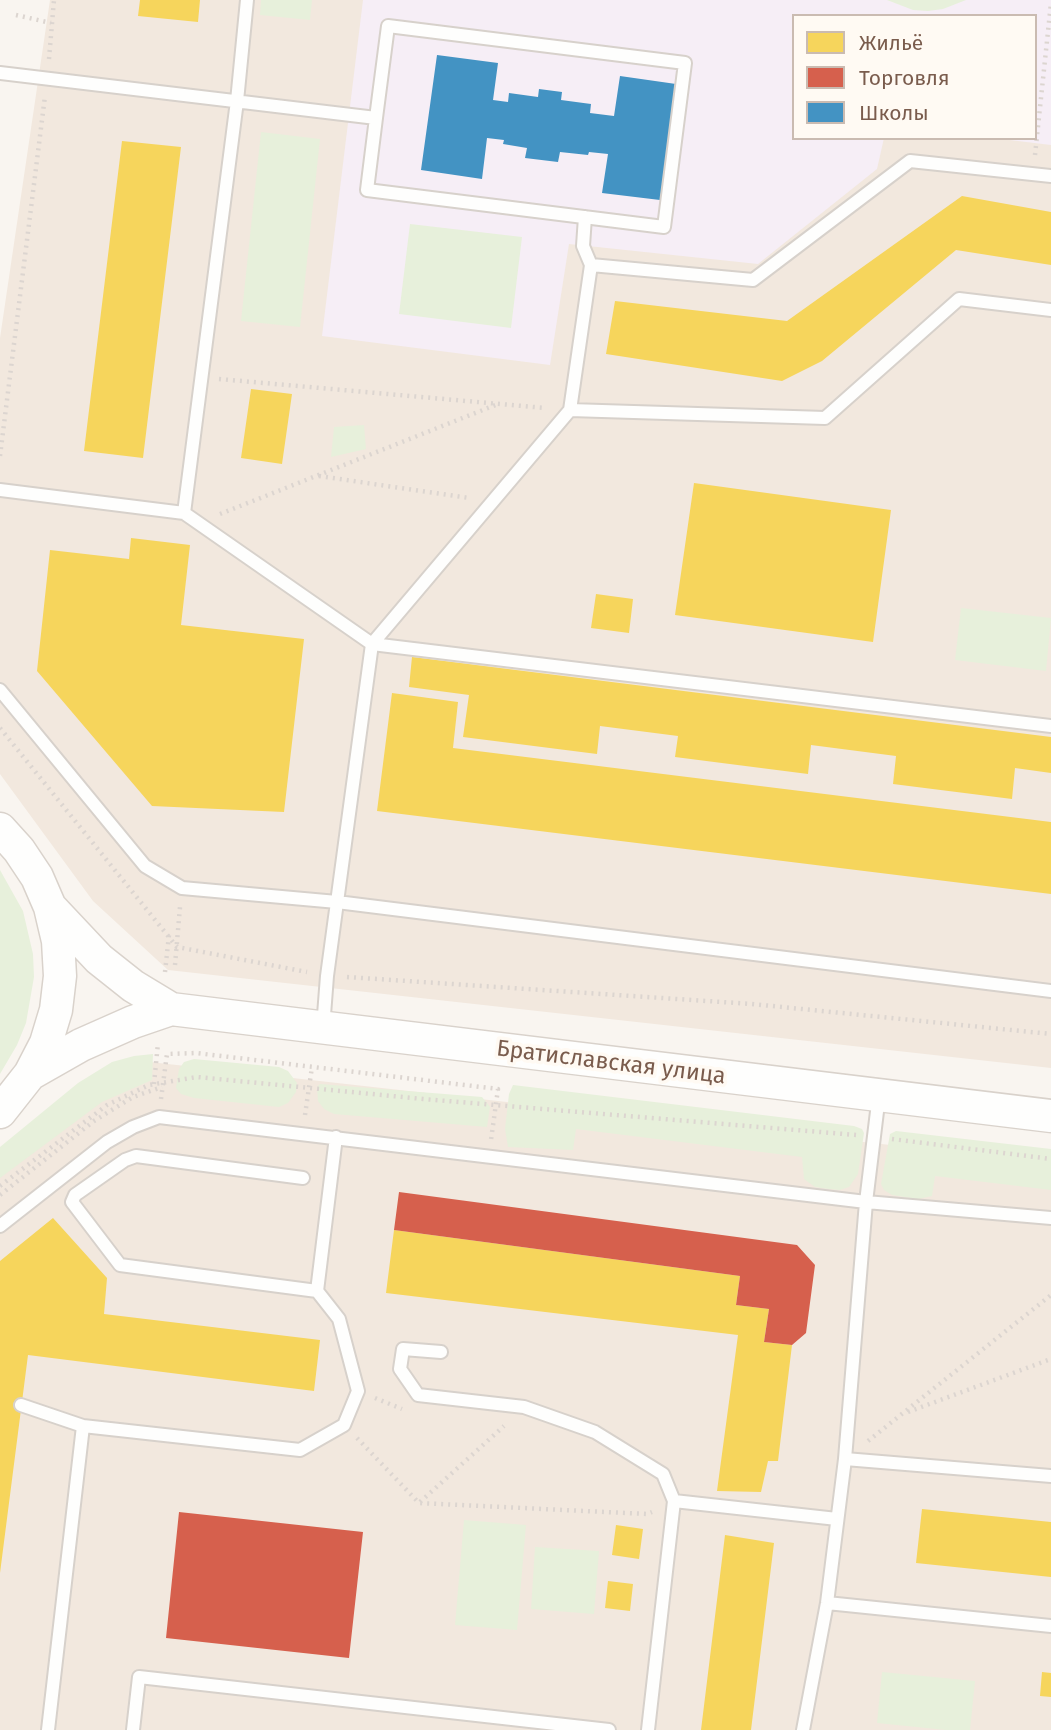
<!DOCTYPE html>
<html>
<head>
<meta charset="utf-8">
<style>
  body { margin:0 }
  #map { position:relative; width:1051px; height:1730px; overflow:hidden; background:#f9f5f0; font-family:"Fira Sans",sans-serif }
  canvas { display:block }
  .legend { position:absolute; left:792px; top:14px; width:245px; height:126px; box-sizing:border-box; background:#fffaf3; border:2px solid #cabbb1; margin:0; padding:9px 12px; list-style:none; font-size:21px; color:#7a5c4d }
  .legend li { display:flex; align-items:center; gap:14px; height:35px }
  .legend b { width:35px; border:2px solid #cabbb1 }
</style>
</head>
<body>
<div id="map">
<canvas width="1051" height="1730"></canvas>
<ul class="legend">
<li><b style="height:19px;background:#f6d55c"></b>Жильё</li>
<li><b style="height:19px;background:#d6604d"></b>Торговля</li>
<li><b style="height:19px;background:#4393c3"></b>Школы</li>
</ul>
</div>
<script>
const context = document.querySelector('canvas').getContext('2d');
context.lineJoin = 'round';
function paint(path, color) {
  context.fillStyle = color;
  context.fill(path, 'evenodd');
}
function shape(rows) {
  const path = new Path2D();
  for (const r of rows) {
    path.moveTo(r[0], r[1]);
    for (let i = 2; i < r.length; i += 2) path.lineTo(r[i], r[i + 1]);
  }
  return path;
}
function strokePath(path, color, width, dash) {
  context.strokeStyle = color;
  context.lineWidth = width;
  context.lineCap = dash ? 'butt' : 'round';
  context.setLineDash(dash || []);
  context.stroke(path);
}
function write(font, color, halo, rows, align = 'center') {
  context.font = font + ' "Fira Sans",sans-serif';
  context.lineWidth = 7;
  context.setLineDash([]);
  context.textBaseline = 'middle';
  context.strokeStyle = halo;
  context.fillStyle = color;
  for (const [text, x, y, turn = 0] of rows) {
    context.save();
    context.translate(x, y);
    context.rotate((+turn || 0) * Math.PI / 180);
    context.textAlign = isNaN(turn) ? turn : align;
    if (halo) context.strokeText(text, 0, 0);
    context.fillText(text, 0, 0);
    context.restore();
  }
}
paint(shape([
  [50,0,1051,0,1051,1068,168,970,93,901,0,774,0,338],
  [794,16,1035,16,1035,138,794,138],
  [141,1061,1051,1163,1051,1730,0,1730,0,1155]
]), '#f2e8de');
paint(shape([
  [363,0,1051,0,1051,145,993,138,1035,138,1035,16,794,16,794,138,884,138,877,169,758,264,569,244,550,365,322,336]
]), '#f6eef6');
paint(shape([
  [261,0,312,0,310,20,260,15],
  [887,0,966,0,943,9,928,11,913,10],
  [261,132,320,139,300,327,241,321],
  [410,224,522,237,511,328,399,314],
  [364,425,366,449,331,457,334,427],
  [961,608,1051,618,1046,671,955,660],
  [0,870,23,911,33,954,34,977,26,1023,17,1045,0,1074],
  [153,1054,152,1080,102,1102,0,1178,0,1147,78,1083,112,1062,134,1056],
  [194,1059,279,1067,288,1071,297,1083,296,1092,288,1103,279,1107,194,1098,181,1094,176,1088,179,1069,184,1062],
  [320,1084,482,1097,490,1107,487,1127,334,1114,324,1109,318,1101,317,1087],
  [513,1085,854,1126,862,1129,864,1133,858,1174,849,1187,840,1190,829,1189,815,1187,804,1179,802,1157,576,1129,573,1150,508,1147,505,1129,509,1094],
  [896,1131,1051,1149,1051,1190,935,1176,932,1196,918,1199,892,1195,884,1190,881,1184,890,1134],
  [464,1520,526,1525,517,1630,455,1625],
  [535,1547,599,1551,594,1614,531,1609],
  [882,1672,975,1681,970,1730,946,1730,877,1723]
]), '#e7f0db');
paint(shape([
  [140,0,200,0,198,22,138,16],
  [122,141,181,147,143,458,84,451],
  [962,196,1051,212,1051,265,956,250,822,361,782,381,606,354,615,301,787,321],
  [251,389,292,394,282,464,241,458],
  [694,483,891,510,873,642,675,615],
  [131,538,190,545,181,625,304,639,284,812,152,806,37,671,50,550,129,559],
  [596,594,633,599,629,633,591,628],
  [412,657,1051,737,1051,773,1015,768,1012,799,893,784,896,756,811,745,808,774,675,757,678,736,600,726,597,754,463,737,469,695,409,687],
  [392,693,458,702,453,748,1051,822,1051,894,377,811],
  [53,1218,107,1278,104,1314,320,1340,314,1391,28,1355,0,1573,0,1261],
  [394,1230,740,1276,736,1305,769,1309,764,1342,792,1345,778,1461,768,1461,761,1492,717,1491,738,1335,386,1293],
  [922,1509,1051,1522,1051,1577,916,1563],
  [616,1525,643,1529,639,1559,612,1555],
  [725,1535,774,1543,751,1730,701,1730],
  [608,1581,633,1584,630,1611,605,1608],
  [1042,1672,1051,1673,1051,1697,1040,1696]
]), '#f6d55c');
paint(shape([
  [399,1192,797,1245,815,1265,806,1333,792,1345,764,1342,769,1309,736,1305,740,1276,394,1230],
  [179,1512,363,1532,349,1658,166,1638]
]), '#d6604d');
paint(shape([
  [437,55,498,63,493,100,508,102,509,93,538,97,539,89,562,92,561,100,591,104,590,113,614,116,620,76,676,84,660,200,602,193,608,154,589,152,588,155,560,152,558,162,525,158,527,148,503,144,504,140,487,138,482,179,421,170]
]), '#4393c3');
const lane = shape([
  [247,0,237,101,184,513,372,644,570,410,825,418,959,299,1051,310],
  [0,73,376,118,367,190,664,227,685,63,388,26,376,118],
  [585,217,583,246,591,265],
  [570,410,591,265,753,280,910,161,1051,176],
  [0,490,184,513],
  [0,690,145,866,182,888,337,902,1051,991],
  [323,1028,327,976,372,644,1051,726],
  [303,1178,136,1156,125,1160,75,1195,72,1202,120,1265,317,1291],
  [0,1226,107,1142,133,1127,159,1117,866,1202,1051,1218],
  [441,1352,403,1349,400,1369,418,1395,524,1407,595,1432,663,1474,674,1501],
  [21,1405,83,1426],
  [845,1459,1051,1476],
  [827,1603,1051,1626],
  [48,1730,83,1426,300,1450,344,1425,358,1391,339,1319,317,1291,336,1137],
  [133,1730,139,1677,609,1730],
  [648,1730,674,1501,837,1519],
  [803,1730,827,1603,845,1459,866,1202,879,1095]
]);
const secondary = shape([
  [0,829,19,850,37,877,50,907,58,941,60,976,56,1010,46,1043,30,1074,0,1112],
  [51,908,99,959,133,986,171,1009],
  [30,1074,81,1045,133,1022,171,1009,1051,1116]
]);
strokePath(lane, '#d7d1cb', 16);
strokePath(secondary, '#d9d2cb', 35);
strokePath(shape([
  [16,15,51,23],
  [49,59,54,0],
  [1035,155,1051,3],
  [219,379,545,408],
  [0,456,45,96],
  [319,476,469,498],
  [220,514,498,404],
  [0,728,177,947,307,972],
  [175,965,180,907],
  [165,972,169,935],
  [347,977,752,1004,1051,1034],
  [154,1084,158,1043],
  [161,1099,167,1054,196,1053,498,1089,491,1140],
  [305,1115,312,1067],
  [892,1139,1051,1159],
  [0,1186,107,1105,149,1085,197,1077,423,1099,856,1135],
  [0,1195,94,1121,133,1097,162,1087],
  [375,1398,402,1409],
  [908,1412,1051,1359],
  [357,1438,419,1503,647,1514,652,1512],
  [868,1441,1051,1295],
  [420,1502,504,1426]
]), '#dcd5d0', 4.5, [2, 5]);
strokePath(lane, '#fefefd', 12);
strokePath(secondary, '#fefefd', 32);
write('23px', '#7a5c4d', '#fffaf3', [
  ["Братиславская улица",611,1063,7]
]);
</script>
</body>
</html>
